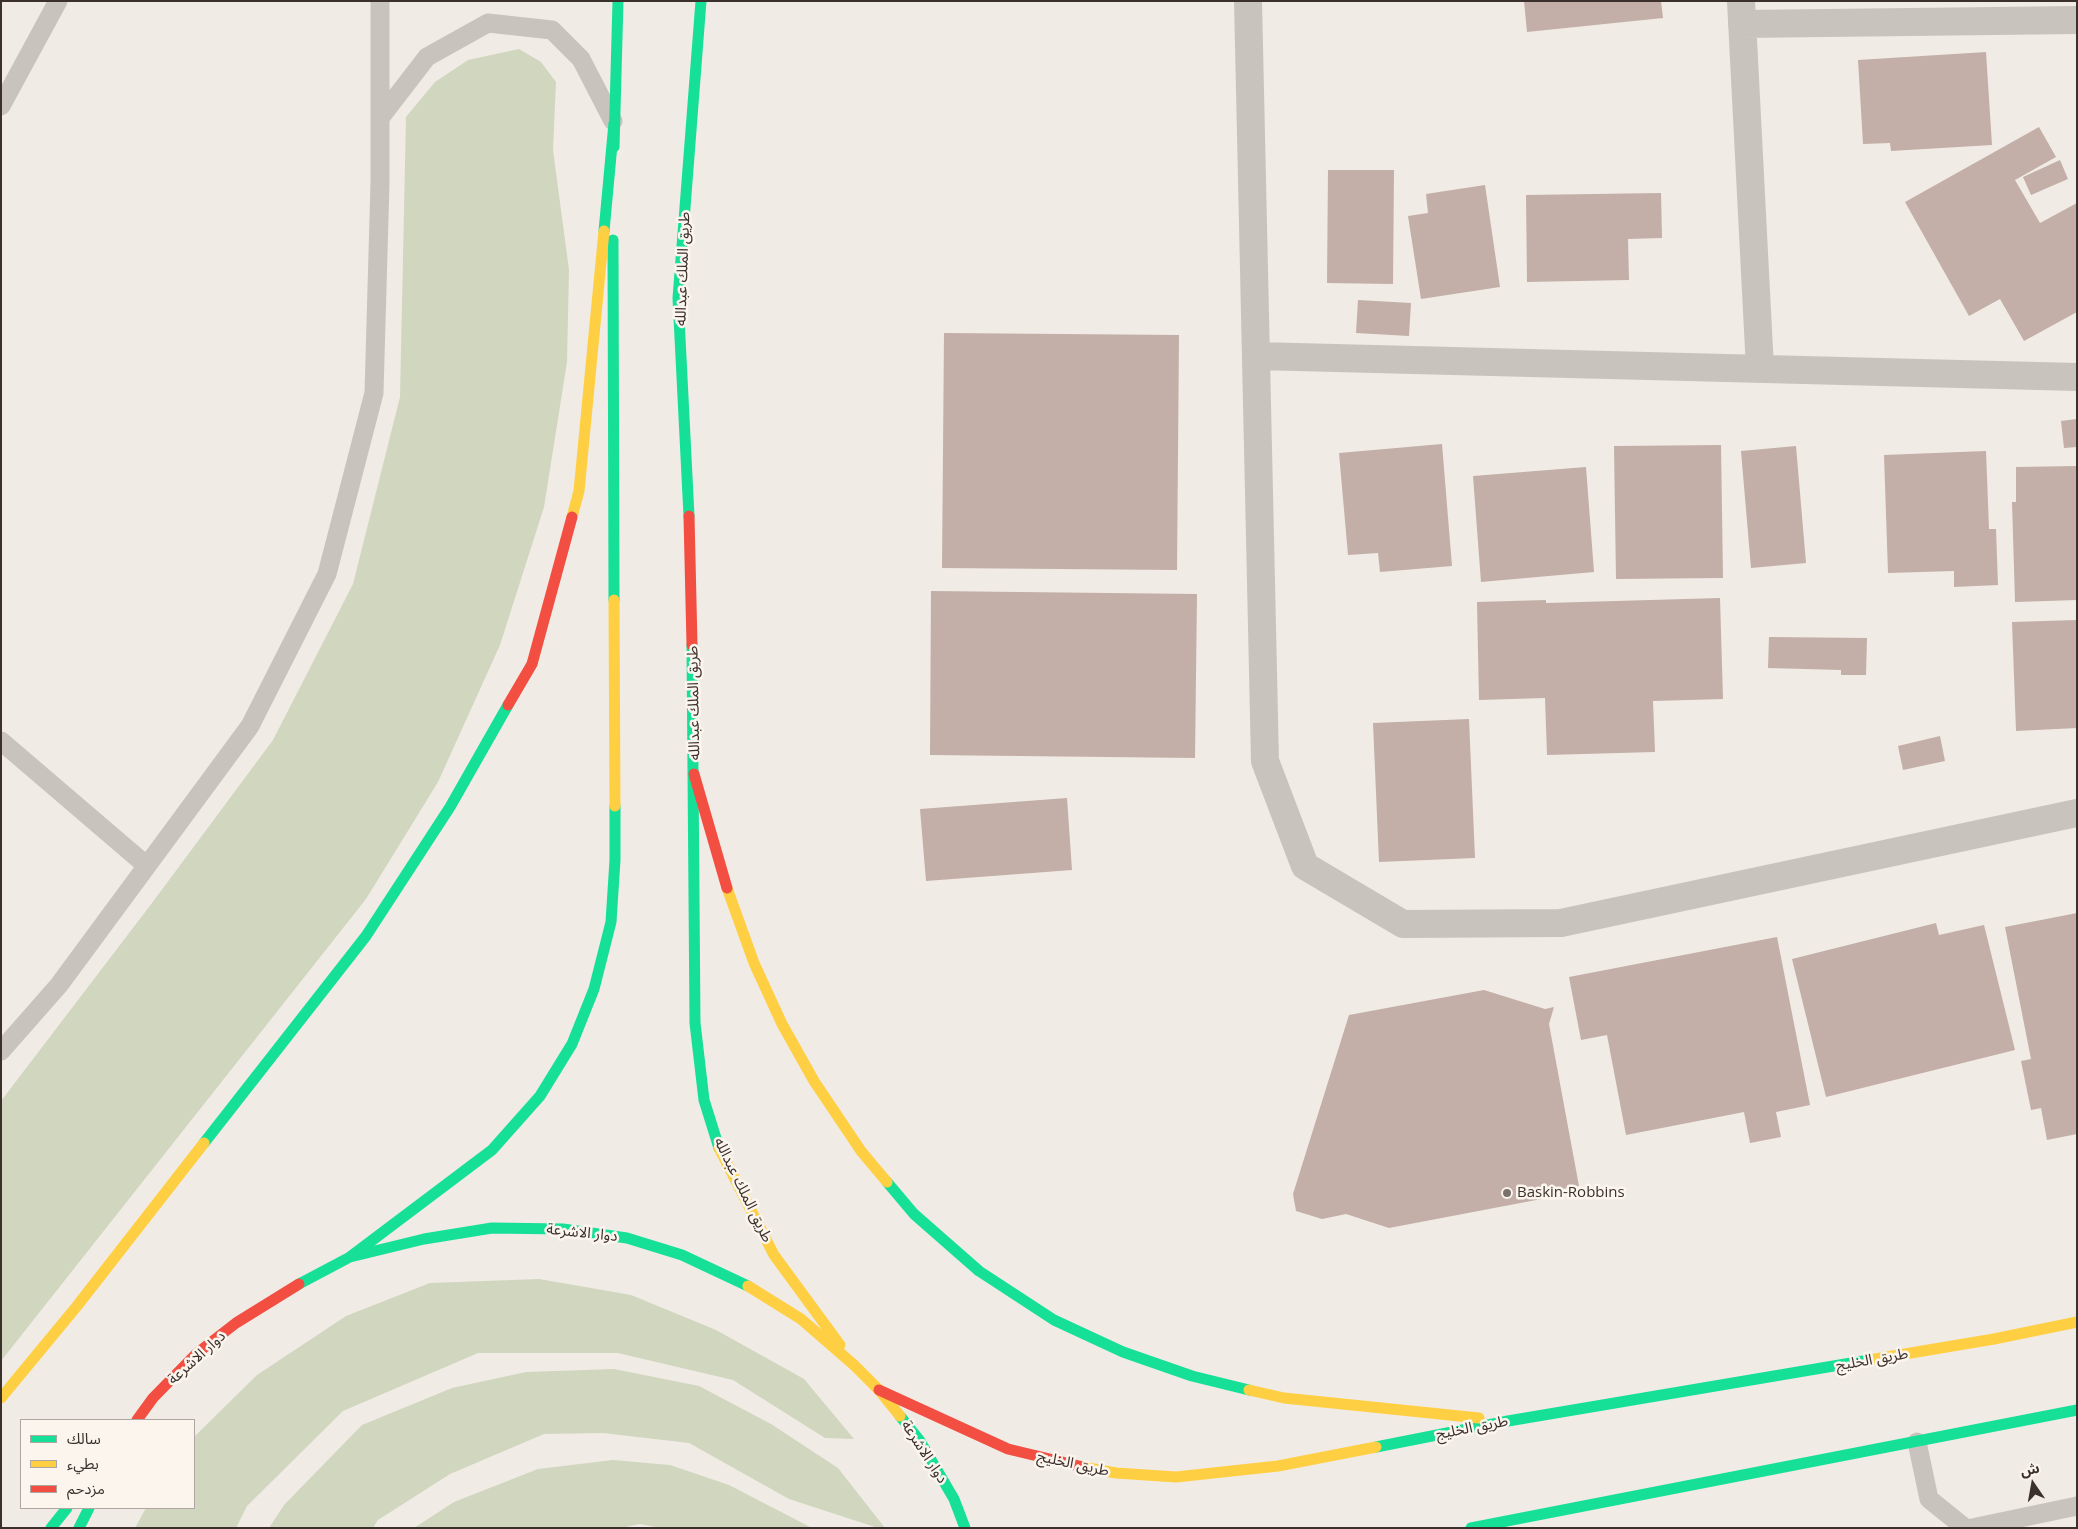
<!DOCTYPE html>
<html>
<head>
<meta charset="utf-8">
<style>
  body { margin:0 }
  #map { position:relative; width:2078px; height:1529px; overflow:hidden; background:#f0ebe5; font-family:"Open Sans","Noto Sans Arabic",sans-serif }
  canvas { display:block }
  .frame { position:absolute; inset:0; border:2px solid #3b302b; pointer-events:none }
  .legend { position:absolute; left:20px; top:1419px; width:175px; height:90px; box-sizing:border-box; background:#fbf5ee; border:1px solid #aea6a0; margin:0; padding:6px 9px; list-style:none; font-size:15px; color:#3b302b }
  .legend li { display:flex; align-items:center; gap:10px; height:25px }
  .legend b { width:25px; border:1px solid #aea6a0 }
  .north { position:absolute; left:2008px; top:1459px; width:50px; height:50px; -webkit-text-stroke:4px #fbf5ee; paint-order:stroke; rotate:348deg; font-size:14px; font-weight:700; line-height:20px; text-align:center; color:#3b302b }
  .north::after { content:''; display:block; margin:auto; width:18px; height:22px; background:#3b302b; clip-path:polygon(50% 0,100% 100%,50% 72%,0 100%) }
</style>
</head>
<body>
<div id="map">
<canvas width="2078" height="1529"></canvas>
<div class="frame"></div>
<ul class="legend">
<li><b style="height:6px;background:#16e098"></b>سالك</li>
<li><b style="height:6px;background:#ffcf43"></b>بطيء</li>
<li><b style="height:6px;background:#f24e42"></b>مزدحم</li>
</ul>
<div class="north">ش</div>
</div>
<script>
const context = document.querySelector('canvas').getContext('2d');
context.lineJoin = 'round';
function paint(path, color) {
  context.fillStyle = color;
  context.fill(path, 'evenodd');
}
function shape(rows) {
  const path = new Path2D();
  for (const r of rows) {
    path.moveTo(r[0], r[1]);
    for (let i = 2; i < r.length; i += 2) path.lineTo(r[i], r[i + 1]);
  }
  return path;
}
function strokePath(path, color, width, dash) {
  context.strokeStyle = color;
  context.lineWidth = width;
  context.lineCap = dash ? 'butt' : 'round';
  context.setLineDash(dash || []);
  context.stroke(path);
}
function write(font, color, halo, rows, align = 'center') {
  context.font = font + ' "Open Sans","Noto Sans Arabic",sans-serif';
  context.lineWidth = 5;
  context.setLineDash([]);
  context.textBaseline = 'middle';
  context.strokeStyle = halo;
  context.fillStyle = color;
  for (const [text, x, y, turn = 0] of rows) {
    context.save();
    context.translate(x, y);
    context.rotate((+turn || 0) * Math.PI / 180);
    context.textAlign = isNaN(turn) ? turn : align;
    if (halo) context.strokeText(text, 0, 0);
    context.fillText(text, 0, 0);
    context.restore();
  }
}
paint(shape([
  [519,49,541,62,556,82,553,150,569,270,567,362,544,507,500,645,438,782,366,899,1,1361,1,1101,152,903,273,740,353,584,400,397,406,117,435,82,468,60],
  [539,1279,631,1295,716,1330,804,1379,854,1439,825,1438,733,1380,618,1353,478,1353,343,1411,247,1506,236,1528,135,1528,146,1508,194,1508,194,1437,257,1375,346,1316,430,1283],
  [614,1369,699,1386,771,1424,838,1468,885,1528,878,1528,789,1499,689,1443,603,1433,544,1434,450,1474,378,1520,373,1528,269,1528,284,1505,362,1425,452,1388,526,1372],
  [613,1460,670,1465,729,1485,812,1528,661,1528,640,1524,620,1528,414,1528,454,1502,538,1469]
]), '#d1d6bf');
paint(shape([
  [1524,1,1661,1,1663,18,1527,32],
  [1986,52,1992,145,1891,151,1890,143,1863,144,1858,60],
  [2039,127,2056,157,2015,180,2040,223,2077,203,2077,312,2024,341,2000,299,1969,316,1905,202],
  [2060,160,2068,179,2031,195,2023,177],
  [1328,170,1394,170,1393,284,1327,283],
  [1485,185,1500,287,1421,299,1408,216,1428,213,1426,194],
  [1661,193,1662,238,1628,239,1629,280,1527,282,1526,195],
  [1358,300,1411,303,1409,336,1356,333],
  [944,333,1179,335,1177,570,942,568],
  [2077,419,2077,447,2064,448,2061,421],
  [1442,444,1452,566,1380,572,1378,553,1348,555,1339,453],
  [1721,445,1723,578,1616,579,1614,446],
  [1796,446,1806,563,1751,568,1741,451],
  [1986,451,1989,529,1996,529,1998,585,1954,587,1954,571,1888,573,1884,455],
  [2077,466,2077,600,2015,602,2012,502,2016,502,2016,467],
  [1586,467,1594,572,1481,582,1473,476],
  [931,591,1197,594,1195,758,930,755],
  [1720,598,1723,699,1653,701,1655,752,1547,755,1545,698,1479,700,1477,602,1546,600,1546,603],
  [2077,620,2077,728,2016,731,2012,622],
  [1769,637,1867,638,1866,675,1841,675,1841,670,1768,668],
  [1469,719,1475,858,1379,862,1373,723],
  [1940,736,1945,761,1903,770,1898,746],
  [1067,798,1072,870,926,881,920,809],
  [2077,913,2077,1134,2047,1140,2041,1108,2031,1110,2021,1061,2031,1059,2005,927],
  [1936,923,1939,935,1984,925,2015,1050,1826,1097,1792,959],
  [1777,937,1810,1105,1776,1112,1781,1137,1750,1143,1744,1112,1626,1135,1607,1035,1581,1040,1569,977],
  [1484,990,1545,1009,1554,1007,1549,1024,1579,1186,1539,1193,1552,1197,1389,1228,1346,1214,1322,1219,1296,1211,1293,1194,1349,1015]
]), '#c3afa7');
strokePath(shape([
  [1,106,58,1],
  [380,118,427,57,488,23,552,30,581,59,613,121],
  [1,741,147,866],
  [1,1051,59,985,250,726,327,574,374,393,380,183,380,1],
  [1917,1442,1929,1499,1965,1528],
  [1972,1528,2077,1506]
]), '#c9c3be', 19);
strokePath(shape([
  [1248,1,1265,761,1305,866,1403,924,1561,923,2077,813],
  [1741,1,1760,369],
  [1742,24,2077,20],
  [1257,356,2077,377]
]), '#c9c3be', 28);
strokePath(shape([
  [614,147,618,1],
  [604,231,614,123],
  [613,240,614,600],
  [689,516,678,298,701,1],
  [692,645,695,1023,704,1100,719,1148],
  [204,1143,366,936,450,807,508,705],
  [887,1182,914,1214,979,1271,1054,1320,1123,1352,1192,1376,1249,1390],
  [350,1257,492,1150,540,1096,572,1044,594,989,611,922,615,860,615,806],
  [299,1284,350,1257,424,1239,492,1228,563,1229,627,1238,682,1255,748,1286],
  [900,1416,920,1441,954,1499,965,1528],
  [1376,1447,1508,1421,1869,1360],
  [51,1528,67,1508],
  [79,1528,89,1508],
  [1471,1528,2077,1410]
]), '#16e098', 11);
strokePath(shape([
  [572,517,579,491,604,231],
  [614,600,615,806],
  [727,888,754,963,782,1024,814,1081,861,1151,887,1182],
  [719,1148,774,1255,840,1345],
  [748,1286,801,1319,854,1365,879,1390,900,1416],
  [1869,1360,1994,1339,2077,1322],
  [1249,1390,1284,1398,1479,1418],
  [1,1398,77,1306,204,1143],
  [1083,1467,1116,1473,1176,1477,1278,1466,1376,1447]
]), '#ffcf43', 11);
strokePath(shape([
  [689,516,692,645],
  [508,705,532,664,572,517],
  [694,774,727,888],
  [879,1390,1008,1449,1083,1467],
  [137,1420,153,1398,196,1354,236,1323,299,1284]
]), '#f24e42', 11);
for (const [x, y, r, color] of [
  [1507,1193,5,"#7a716c"]
]) {
  const dot = new Path2D();
  dot.arc(x, y, r, 0, 2 * Math.PI);
  context.fillStyle = color;
  context.fill(dot);
  strokePath(dot, '#fbf5ee', 2);
}
write('15px', '#3b302b', '#fbf5ee', [
  ["طريق الملك عبدالله",683,269,-88],
  ["طريق الملك عبدالله",694,703,-91],
  ["طريق الملك عبدالله",743,1190,64],
  ["دوار الاشرعة",582,1233,6],
  ["دوار الاشرعة",197,1358,-42],
  ["طريق الخليج",1872,1360,-10],
  ["طريق الخليج",1472,1428,-11],
  ["دوار الاشرعة",924,1452,57],
  ["طريق الخليج",1073,1464,12]
]);
write('15px', '#3b302b', '#fbf5ee', [
  ["Baskin-Robbins",1517,1193]
], 'left');
</script>
</body>
</html>
